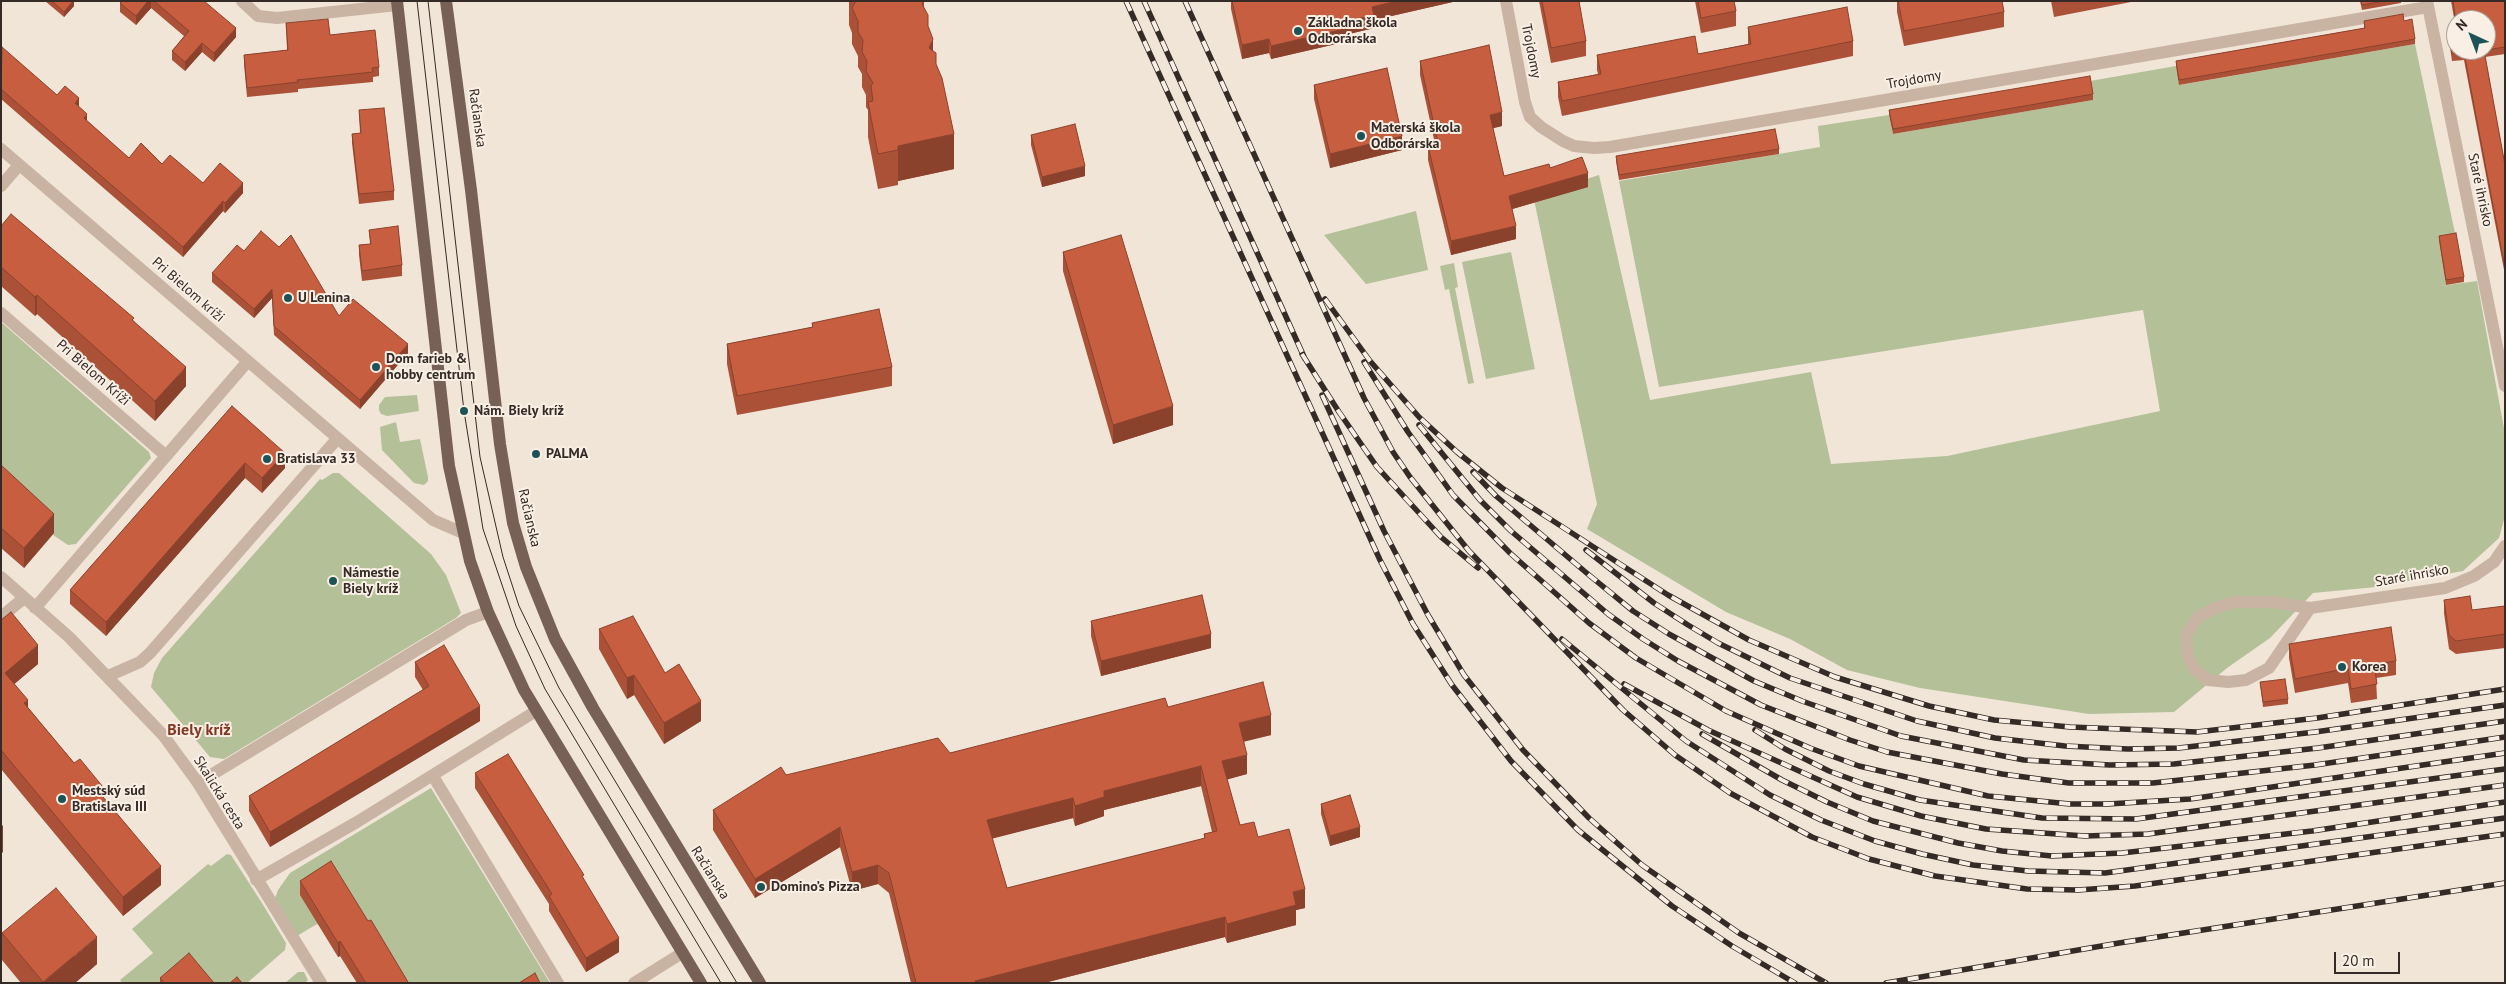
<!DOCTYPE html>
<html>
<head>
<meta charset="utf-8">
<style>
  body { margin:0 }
  #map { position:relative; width:2506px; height:984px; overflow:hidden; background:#f1e5d8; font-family:"PT Sans",sans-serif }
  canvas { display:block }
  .frame { position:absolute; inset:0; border:2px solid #342a26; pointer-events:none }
  .north { position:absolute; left:2446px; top:10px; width:50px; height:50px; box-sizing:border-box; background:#f9efe4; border:1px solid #aaa098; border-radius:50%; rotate:317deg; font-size:14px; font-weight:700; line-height:20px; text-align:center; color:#342a26 }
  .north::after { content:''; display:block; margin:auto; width:18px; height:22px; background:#1b5356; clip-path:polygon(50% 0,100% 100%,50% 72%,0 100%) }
  .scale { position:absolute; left:2334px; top:952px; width:66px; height:22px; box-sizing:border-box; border:2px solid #342a26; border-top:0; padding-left:6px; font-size:15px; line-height:18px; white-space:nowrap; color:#342a26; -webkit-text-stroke:4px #f9efe4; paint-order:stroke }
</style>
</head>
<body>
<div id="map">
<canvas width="2506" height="984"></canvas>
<div class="frame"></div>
<div class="north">N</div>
<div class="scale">20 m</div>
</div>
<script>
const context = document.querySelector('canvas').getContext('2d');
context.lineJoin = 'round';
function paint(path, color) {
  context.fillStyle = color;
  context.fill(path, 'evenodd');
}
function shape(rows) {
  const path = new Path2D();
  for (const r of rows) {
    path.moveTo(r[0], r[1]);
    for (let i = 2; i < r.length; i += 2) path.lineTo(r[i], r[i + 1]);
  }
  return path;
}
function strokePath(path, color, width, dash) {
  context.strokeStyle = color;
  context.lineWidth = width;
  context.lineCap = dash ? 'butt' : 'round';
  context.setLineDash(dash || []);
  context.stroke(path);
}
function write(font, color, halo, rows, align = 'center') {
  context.font = font + ' "PT Sans",sans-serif';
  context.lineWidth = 4;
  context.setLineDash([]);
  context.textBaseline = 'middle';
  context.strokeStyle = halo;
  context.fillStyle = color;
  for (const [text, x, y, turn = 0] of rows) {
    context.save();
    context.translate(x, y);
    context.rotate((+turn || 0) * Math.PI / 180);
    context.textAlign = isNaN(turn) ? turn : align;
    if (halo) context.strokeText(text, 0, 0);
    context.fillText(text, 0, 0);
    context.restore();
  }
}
paint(shape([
  [2415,44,2456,238,2439,241,2446,285,2440,286,2477,281,2505,434,2505,516,2499,538,2463,571,2376,587,2313,593,2270,638,2227,668,2174,712,2089,714,1920,688,1847,670,1790,639,1726,612,1587,529,1597,504,1529,175,1558,188,1599,175,1650,400,1811,372,1831,464,1947,456,2160,411,2143,310,1659,387,1619,181,1820,147,1818,126,1889,115,1893,134,2093,100,2090,81,2176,66,2180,85],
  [1416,211,1428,270,1366,284,1324,235],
  [1511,252,1535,369,1486,379,1462,262],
  [1454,263,1458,287,1455,288,1474,383,1468,384,1449,289,1445,290,1440,266],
  [1,322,149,452,151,458,76,544,68,545,53,535,54,533,1,482],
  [417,395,419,411,387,416,381,414,379,410,379,405,385,397],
  [396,422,400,442,420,439,428,477,428,481,424,485,414,483,382,450,380,427],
  [333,473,339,473,431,554,446,575,461,613,456,618,224,759,210,757,151,687,154,673,162,658,320,479,322,480],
  [431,788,550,983,400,983,317,924,297,936,274,901,278,890,290,873],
  [227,854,231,855,262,903,286,943,285,950,247,983,122,983,120,980,153,953,132,929,208,864,211,866],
  [298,972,304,972,308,980,305,983,285,983]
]), '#b4c098');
strokePath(shape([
  [242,1,258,16,277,18,397,5],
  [1506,1,1525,102,1530,117,1541,127,1563,141,1574,146,1594,148,1610,147,2428,7],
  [2427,1,2505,386],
  [1,149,433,520,463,533],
  [1,186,19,165],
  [1,313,165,455],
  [1,577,69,637,163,735,198,783,321,983],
  [35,608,248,361],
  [2310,608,2269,668,2246,680,2228,682,2208,680,2195,670,2188,656,2186,635,2198,617,2216,608,2234,602,2273,602,2310,608,2445,588,2474,576,2494,562,2505,546],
  [1,617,24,598],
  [108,676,140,662,150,653,337,439],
  [433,776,558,983],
  [198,783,466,620,488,612],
  [256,880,357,822,536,711],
  [634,983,682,953]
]), '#c9b4a4', 12);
strokePath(shape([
  [397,1,449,466,470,561,488,612,524,690,701,983],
  [446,1,471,190,500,444,513,523,526,567,555,639,593,708,760,983]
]), '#776157', 12);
strokePath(shape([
  [417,1,464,411,483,529,516,626,545,689,721,983],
  [428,1,480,457,503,557,519,606,559,688,737,983]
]), '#342a26', 1);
const rail = shape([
  [1126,1,1380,560,1413,624,1452,685,1511,761,1578,830,1672,906,1732,946,1795,983],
  [1144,1,1305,359],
  [1185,1,1364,398,1393,452,1410,477,1469,551,1623,710,1675,755,1730,793,1812,837,1869,859,1935,876,2027,889,2078,890,2135,886,2505,834],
  [1325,299,1370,361,1419,417,1457,452,1502,488,1668,595,1749,640,1835,677,1929,706,1994,720,2070,727,2197,732,2317,718,2505,689],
  [1302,354,1339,412,1377,467,1441,537,1478,568],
  [1364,362,1408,432,1453,495,1510,553,1589,623,1636,658,1726,711,1810,748,1859,766,1988,796,2070,804,2108,804,2190,799,2505,753],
  [1322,395,1384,531,1428,615,1464,675,1523,750,1589,818,1642,865,1739,933,1826,983],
  [1419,425,1480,500,1511,531,1608,614,1643,639,1678,661,1761,705,1850,740,1887,752,2002,774,2069,783,2153,783,2315,765,2505,737],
  [1473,472,1496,496,1589,575,1633,611,1669,634,1754,681,1802,701,1901,736,2024,760,2110,765,2174,764,2318,748,2505,721],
  [1586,550,1654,603,1688,625,1718,643,1790,678,1917,721,1995,738,2065,746,2128,749,2179,748,2315,732,2505,705],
  [1562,639,1686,741,1770,795,1821,820,1875,841,1922,854,1973,865,2028,871,2105,873,2505,818],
  [1624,684,1708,730,1857,797,1921,816,1986,829,2085,836,2148,834,2505,785],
  [1755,730,1785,749,1829,771,1864,784,1920,800,2042,818,2136,819,2505,769],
  [1702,734,1782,780,1827,802,1873,821,1958,843,2002,851,2052,856,2122,853,2312,831,2505,802],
  [1886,983,2119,943,2505,883]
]);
strokePath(rail, '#342a26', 5.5);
strokePath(rail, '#f9efe4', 4, [11]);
paint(shape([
  [45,1,74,1,74,6,64,17],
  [121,1,204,1,236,37,214,62,202,52,185,71,172,60,172,51,184,36,151,8,136,25,120,12,120,3],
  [849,1,924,1,924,8,936,64,954,169,898,181,898,185,878,189,868,137,868,110,866,107,866,95,862,87,862,74,858,67,858,56,852,44,852,33,849,25],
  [1231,1,1457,1,1374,20,1374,28,1349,34,1349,41,1271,59,1269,53,1242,59,1231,9],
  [1539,1,1579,1,1586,41,1586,56,1551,63],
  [1695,1,1734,1,1736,11,1736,26,1701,33],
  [1897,1,2002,1,2004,12,2004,27,1904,46,1897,12],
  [2051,1,2136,1,2054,17],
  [2360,1,2401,1,2401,3,2362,10],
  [2451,1,2505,1,2505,54,2485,57,2505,165,2505,275,2464,60,2452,61,2449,40,2449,33,2486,50,2456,20,2456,29],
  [2364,21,2404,21,2415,39,2415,44,2179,85,2176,66,2176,61,2364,28],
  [286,23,330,35,379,67,379,76,373,77,373,82,298,89,298,92,247,97,244,64,244,55,287,50],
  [1748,27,1853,41,1853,56,1562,116,1558,97,1558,82,1598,74,1597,70,1597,55,1698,54,1748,44],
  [1,48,57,95,79,107,87,121,129,158,162,164,203,183,243,193,225,213,223,211,183,257,1,99],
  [1420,61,1502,126,1493,128,1504,176,1550,168,1588,187,1512,209,1516,239,1451,255,1428,160,1428,146,1435,144,1420,75],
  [1314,85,1402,150,1330,168,1314,99],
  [2093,94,2093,100,1893,134,1889,115,1889,110],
  [359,110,394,191,394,200,359,204,352,143,352,134,360,133],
  [1031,135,1085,176,1042,187,1031,145],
  [1779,149,1779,154,1619,180,1616,161,1616,156],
  [1,226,134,321,186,386,155,421,37,314,35,316,1,286],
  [369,230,402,265,402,276,362,281,359,255,359,245,370,244],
  [2439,236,2464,277,2464,282,2446,285,2439,241],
  [1063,252,1173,425,1113,444,1063,271],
  [212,273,339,316,408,353,360,409,274,335,272,298,254,318,212,282],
  [812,323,892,367,892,386,737,415,727,364,727,344,812,327],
  [232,406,285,468,262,493,245,478,106,636,70,604,70,590],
  [1,465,54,533,24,568,1,548],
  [2504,565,2505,565,2505,585,2504,579],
  [2444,600,2472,610,2505,606,2505,648,2456,654,2449,649,2444,613],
  [1,620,38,664,14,684,28,708,103,797,161,885,123,916,1,769],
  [1091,621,1211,648,1101,676,1091,636],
  [599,629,665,673,701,721,664,744,634,695,627,699,599,649],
  [2289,644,2396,661,2396,675,2376,678,2377,699,2351,703,2348,683,2295,693,2289,658],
  [415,662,480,721,270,847,249,811,249,796,423,690,415,677],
  [2260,682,2288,699,2288,704,2263,707],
  [1168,707,1271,735,1244,741,1247,774,1227,779,1240,825,1258,837,1305,908,1296,910,1296,925,1227,943,1225,937,1044,983,911,983,889,893,878,884,852,891,840,847,755,898,713,830,713,810,786,775,950,753],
  [1201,786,1212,832,1204,834,1204,839,1007,888,992,838,1073,818,1075,826,1104,816,1104,810],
  [475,773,619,952,586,972,549,911,549,904,475,788],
  [1321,804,1360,837,1330,846,1321,814],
  [300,881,368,921,408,983,357,983,340,956,338,957,300,895],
  [2,933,97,964,75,983,21,983,2,960],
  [160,978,214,983,160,983]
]), '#ab5137');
paint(shape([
  [73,1,74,1,74,6,64,17,64,12],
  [148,1,151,1,151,8,136,25,136,16],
  [1397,1,1457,1,1374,20,1374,28,1349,34,1349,41,1271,59,1271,46,1348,21,1372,7],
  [236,28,236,37,214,62,214,53],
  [933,39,933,74,929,48],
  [1269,39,1269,53,1242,59,1242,45],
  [202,43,202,52,185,71,185,62],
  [79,98,79,107,75,103],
  [1502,112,1502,126,1490,129,1490,115],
  [87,114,87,124,84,118],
  [954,134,954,169,898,181,898,146],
  [1402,136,1402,150,1330,168,1330,154],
  [1085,166,1085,176,1042,187,1042,177],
  [1588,173,1588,187,1509,210,1509,196],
  [243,183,243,193,225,213,225,203],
  [223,201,223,211,183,257,183,247],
  [1516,226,1516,239,1451,255,1451,241],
  [272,289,272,298,254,318,254,309],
  [37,295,37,314,35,316,35,297],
  [408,344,408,353,360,409,360,400],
  [186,367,186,386,155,421,155,401],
  [1173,406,1173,425,1113,444,1113,425],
  [285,453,285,468,262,493,262,478],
  [245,463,245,478,106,636,106,622],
  [54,514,54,533,24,568,24,548],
  [1211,634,1211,648,1101,676,1101,661],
  [38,645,38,664,5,692,5,673],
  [634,675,634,695,627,699,627,678],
  [28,700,28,719,24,703],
  [701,701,701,721,664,744,664,723],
  [480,706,480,721,270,847,270,832],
  [1271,715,1271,735,1239,743,1239,723],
  [1247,755,1247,774,1222,781,1222,761],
  [1201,766,1201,786,1104,810,1104,816,1075,826,1075,806,1104,791],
  [103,787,103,806,98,791],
  [1073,798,1073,818,987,840,987,820],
  [3,825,3,852,1,854,1,827],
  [840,827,840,847,755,898,755,879],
  [1360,827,1360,837,1330,846,1330,836],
  [878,865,878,884,852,891,852,872],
  [161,866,161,885,123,916,123,897],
  [1305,889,1305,908,1296,910,1296,925,1227,943,1227,924,1293,892],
  [1225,917,1225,937,1044,983,975,983,975,981],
  [97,937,97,964,75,983,43,983],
  [619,938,619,952,586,972,586,958],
  [340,941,340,956,338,957,338,943]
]), '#8b422d');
const building = shape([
  [52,1,73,1,64,12,52,1],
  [122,1,148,1,136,16,120,3,122,1],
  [154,1,204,1,236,28,214,53,202,43,185,62,172,51,189,31,154,1],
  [854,1,924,1,922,4,928,15,928,26,933,39,929,48,936,53,936,64,942,78,954,134,898,146,898,150,878,154,868,102,873,101,871,86,873,83,866,71,867,61,862,52,863,40,858,32,858,21,852,8,855,3,854,1],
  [1232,1,1397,1,1372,7,1374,15,1348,21,1349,28,1271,46,1269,39,1242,45,1232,1],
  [1542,1,1579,1,1586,41,1551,48,1542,1],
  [1698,1,1734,1,1736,11,1701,18,1698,1],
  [1898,1,2002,1,2004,12,1904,31,1898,1],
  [2361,1,2384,1,2362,5,2361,1],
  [2453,1,2505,1,2505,47,2486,50,2486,20,2456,20,2456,22,2453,1],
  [1847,7,1853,41,1562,101,1558,82,1601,74,1597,55,1695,36,1698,54,1751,44,1748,27,1847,7],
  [2403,14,2404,21,2412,19,2415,39,2179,80,2176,61,2365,28,2364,21,2403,14],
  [328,19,330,35,375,30,379,67,372,68,373,72,297,80,298,82,247,88,244,55,288,50,286,23,328,19],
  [2456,32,2456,50,2484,50,2505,165,2505,268,2464,53,2452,54,2449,33,2456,32],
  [1489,45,1502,112,1490,115,1504,176,1549,164,1550,168,1582,157,1588,173,1509,196,1516,226,1451,241,1428,146,1438,143,1420,61,1489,45],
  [2,47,57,95,65,86,79,98,75,103,87,114,84,118,129,158,141,143,162,164,170,155,203,183,220,163,243,183,225,203,223,201,183,247,1,89,2,47],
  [1387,68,1402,136,1330,154,1314,85,1387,68],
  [2090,76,2093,94,1893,129,1889,110,2090,76],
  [384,108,394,191,359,194,352,134,361,133,359,110,384,108],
  [1075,124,1085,166,1042,177,1031,135,1075,124],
  [1775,129,1779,149,1619,175,1616,156,1775,129],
  [11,214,134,318,132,320,186,367,155,401,37,295,35,297,1,267,1,226,11,214],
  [398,226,402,265,362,271,359,245,371,244,369,230,398,226],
  [261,231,279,247,291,235,339,316,353,299,408,344,360,400,274,326,272,289,254,309,212,273,237,245,244,251,261,231],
  [2456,233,2464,277,2446,280,2439,236,2456,233],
  [1121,235,1173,406,1113,425,1063,252,1121,235],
  [879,309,892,367,737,396,727,344,813,327,812,323,879,309],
  [232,406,285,453,262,478,245,463,106,622,70,590,232,406],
  [1,465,54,514,24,548,1,528,1,465],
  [1202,595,1211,634,1101,661,1091,621,1202,595],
  [2470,596,2472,610,2505,606,2505,634,2456,641,2449,635,2444,600,2470,596],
  [11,612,38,645,5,673,28,700,24,703,74,763,80,759,103,787,98,791,161,866,123,897,1,750,1,620,11,612],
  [633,616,665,673,679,664,701,701,664,723,634,675,627,678,599,629,633,616],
  [2391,627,2396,661,2374,664,2377,684,2351,689,2348,668,2295,679,2289,644,2391,627],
  [444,645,480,706,270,832,249,796,429,686,415,662,444,645],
  [2285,679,2288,699,2263,702,2260,682,2285,679],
  [1263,682,1271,715,1239,723,1247,755,1222,761,1240,825,1254,822,1258,837,1289,829,1305,889,1293,892,1296,905,1227,924,1225,917,975,981,975,983,916,983,889,873,878,865,852,872,840,827,755,879,713,810,781,767,786,775,938,738,950,753,1165,698,1168,707,1263,682],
  [1201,766,1217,831,1204,834,1205,838,1007,888,987,820,1073,798,1075,806,1104,797,1104,791,1201,766],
  [508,754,584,875,582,876,619,938,586,958,549,896,552,894,475,773,508,754],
  [1350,795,1360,827,1330,836,1321,804,1350,795],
  [331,861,368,921,371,920,408,982,407,983,366,983,340,941,338,943,300,881,331,861],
  [56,888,97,937,43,982,2,933,56,888],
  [189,953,214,983,164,983,160,978,189,953],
  [535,973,540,983,519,983,535,973],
  [237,977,242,983,230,983,237,977]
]);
paint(building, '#c75e40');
strokePath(building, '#8b422d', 1);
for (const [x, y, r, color] of [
  [1298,31,5,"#1b5356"],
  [1361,136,5,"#1b5356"],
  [288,298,5,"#1b5356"],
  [376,367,5,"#1b5356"],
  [464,411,5,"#1b5356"],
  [536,454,5,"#1b5356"],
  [267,459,5,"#1b5356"],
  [333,581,5,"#1b5356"],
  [2342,667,5,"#1b5356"],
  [62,799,5,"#1b5356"],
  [761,887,5,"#1b5356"]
]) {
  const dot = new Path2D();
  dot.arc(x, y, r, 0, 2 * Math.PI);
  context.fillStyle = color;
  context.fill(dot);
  strokePath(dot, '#f9efe4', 2);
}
write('bold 14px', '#342a26', '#f9efe4', [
  ["Základna škola",1308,23],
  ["Odborárska",1308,39],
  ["Materská škola",1371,128],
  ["Odborárska",1371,144],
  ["U Lenina",298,298],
  ["Dom farieb &",386,359],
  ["hobby centrum",386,375],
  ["Nám. Biely kríž",474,411],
  ["PALMA",546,454],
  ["Bratislava 33",277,459],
  ["Námestie",343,573],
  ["Biely kríž",343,589],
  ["Korea",2352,667],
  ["Mestský súd",72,791],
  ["Bratislava III",72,807],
  ["Domino’s Pizza",771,887]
], 'left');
write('14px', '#342a26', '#f9efe4', [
  ["Trojdomy",1531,51,79],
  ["Trojdomy",1914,80,-10],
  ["Račianska",477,118,82],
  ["Staré ihrisko",2480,190,78],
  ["Pri Bielom kríži",188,290,41],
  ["Pri Bielom Kríži",93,373,41],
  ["Račianska",529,518,77],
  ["Staré ihrisko",2412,576,-10],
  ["Skalická cesta",219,793,58],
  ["Račianska",710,873,58]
]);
write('bold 16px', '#84341f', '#f9efe4', [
  ["Biely kríž",199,730]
]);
</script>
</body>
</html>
